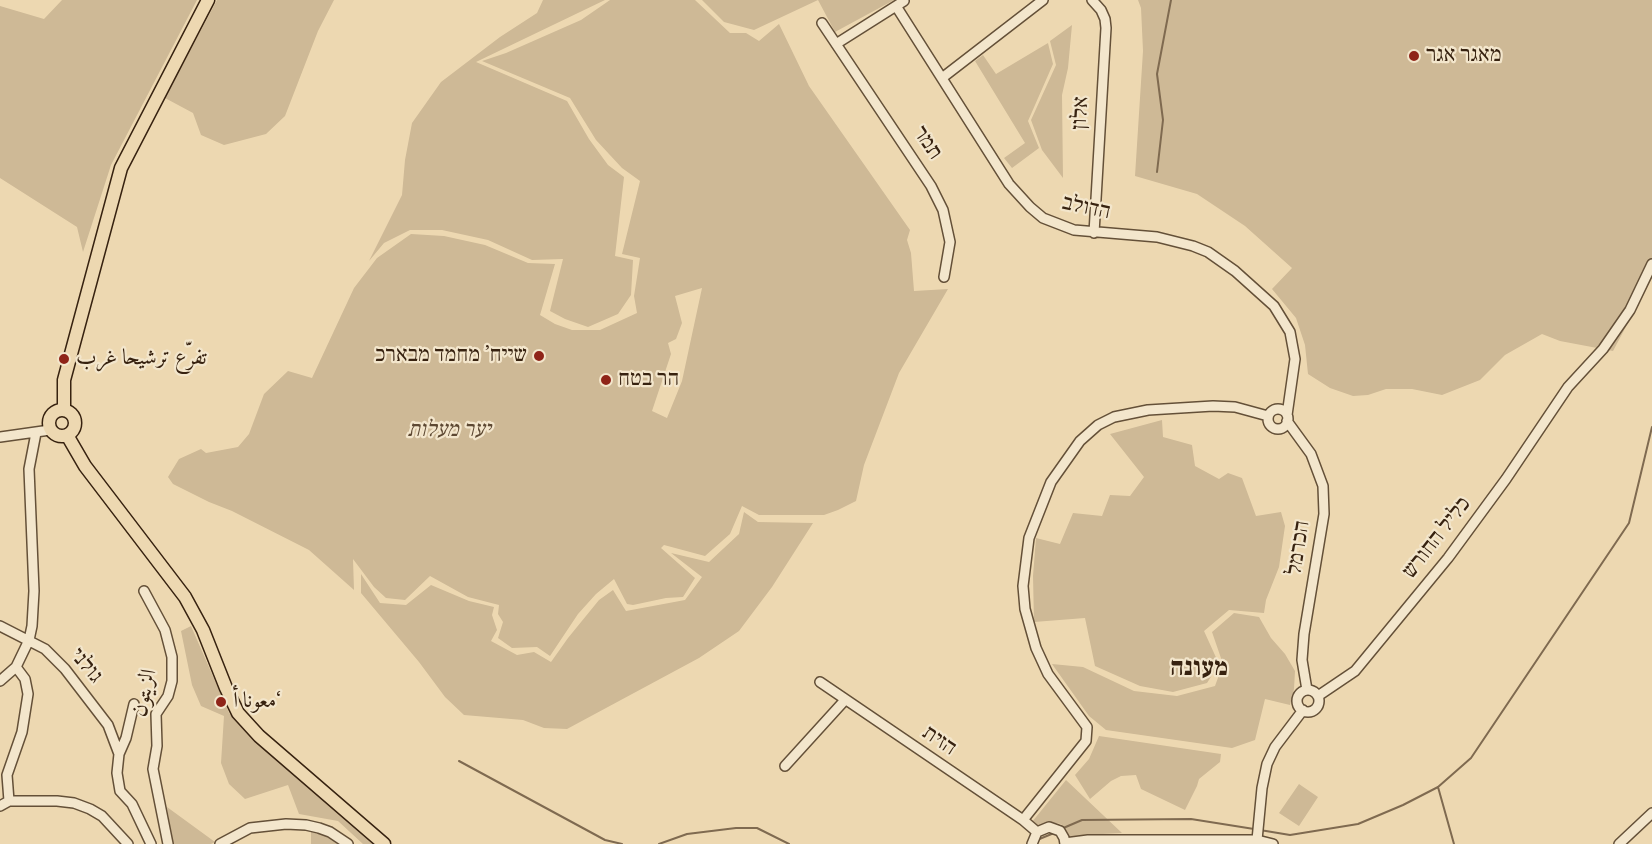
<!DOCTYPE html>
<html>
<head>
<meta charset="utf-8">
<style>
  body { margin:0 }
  canvas { display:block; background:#edd8b1 }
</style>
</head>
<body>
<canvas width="1652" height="844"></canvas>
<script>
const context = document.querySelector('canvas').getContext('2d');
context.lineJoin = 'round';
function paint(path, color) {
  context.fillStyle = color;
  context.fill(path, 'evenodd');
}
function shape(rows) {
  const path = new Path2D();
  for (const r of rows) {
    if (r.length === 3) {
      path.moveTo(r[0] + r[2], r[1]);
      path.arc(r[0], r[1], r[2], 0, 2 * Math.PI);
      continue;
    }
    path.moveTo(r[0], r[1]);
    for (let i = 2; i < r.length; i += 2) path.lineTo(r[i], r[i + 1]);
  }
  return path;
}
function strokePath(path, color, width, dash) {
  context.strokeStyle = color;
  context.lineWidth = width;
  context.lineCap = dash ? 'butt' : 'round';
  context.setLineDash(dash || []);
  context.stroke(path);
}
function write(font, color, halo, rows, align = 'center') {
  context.font = font + ' "IM FELL French Canon",Amiri,"Frank Ruhl Libre",serif';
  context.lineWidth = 4.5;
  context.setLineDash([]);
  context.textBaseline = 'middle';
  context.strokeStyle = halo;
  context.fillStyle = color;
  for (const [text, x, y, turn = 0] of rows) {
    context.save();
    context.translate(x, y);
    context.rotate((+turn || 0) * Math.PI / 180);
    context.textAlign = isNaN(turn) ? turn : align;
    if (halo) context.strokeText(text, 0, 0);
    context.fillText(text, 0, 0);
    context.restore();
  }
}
paint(shape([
  [62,0,197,0,111,165,83,252,77,227,0,178,0,6,44,19],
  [217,0,334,0,318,31,285,116,266,134,224,145,201,135,193,113,165,98],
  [543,0,605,0,476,62,567,101,589,139,608,165,624,177,615,256,633,260,631,295,618,314,588,327,565,319,550,311,563,259,532,260,488,240,442,230,410,230,384,243,369,261,402,195,405,160,412,123,441,82,500,37,537,13],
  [610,0,695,0,730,33,746,33,759,41,779,24,809,86,910,230,907,240,911,253,914,291,948,289,899,373,864,465,856,501,838,510,824,515,759,515,742,506,730,534,705,556,664,545,661,548,695,578,683,597,666,598,633,605,627,604,614,579,596,594,578,614,550,656,537,647,512,648,498,638,503,622,498,614,499,605,468,597,430,576,405,600,386,598,374,587,353,559,354,590,309,550,232,511,209,502,173,484,168,477,179,459,201,449,206,453,238,447,249,434,264,394,288,371,312,378,354,288,377,258,411,234,444,236,485,245,528,263,555,264,540,315,555,324,572,330,600,330,637,313,634,296,640,258,622,254,640,181,622,168,596,140,570,98,482,61,506,53,581,20],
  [702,288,682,381,667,418,652,411,671,354,668,343,676,339,682,323,675,296],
  [702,0,894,0,835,32,818,0,754,30,724,22],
  [1138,0,1652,0,1652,278,1613,351,1560,341,1542,334,1505,355,1480,380,1442,395,1412,389,1386,389,1368,395,1353,396,1330,388,1308,374,1305,345,1296,318,1272,289,1292,268,1245,226,1197,194,1135,176,1143,51,1141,8],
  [1072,25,1068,68,1062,95,1063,178,1042,150,1031,120,1056,65,1050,41],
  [1048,43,1053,64,1028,121,1039,148,1012,168,1004,158,1025,143,975,61,983,55,996,74],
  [1162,420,1163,437,1192,445,1195,466,1219,479,1228,473,1242,478,1256,516,1281,512,1285,526,1279,567,1266,600,1264,613,1229,610,1204,631,1219,664,1207,683,1173,692,1140,686,1095,666,1085,618,1034,622,1033,576,1036,538,1060,544,1073,513,1102,516,1110,495,1130,496,1144,477,1110,434],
  [744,512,758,522,813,523,772,587,739,631,699,658,567,729,544,728,523,720,464,715,445,697,419,662,361,593,361,574,380,603,406,605,431,585,469,601,494,607,492,615,497,630,491,641,517,655,534,652,551,662,568,638,599,600,613,590,626,611,685,600,702,577,671,553,709,562,739,534],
  [1234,613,1259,617,1271,638,1285,654,1295,671,1294,689,1290,705,1265,699,1255,740,1232,748,1106,730,1089,716,1052,664,1083,667,1134,691,1177,696,1215,686,1223,664,1212,632],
  [191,626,229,713,243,729,379,844,363,844,338,821,299,814,288,785,245,799,229,784,221,763,224,716,201,706,192,685,181,631],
  [1099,736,1221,754,1220,762,1199,779,1197,786,1185,810,1141,789,1136,775,1121,776,1111,781,1090,799,1075,775,1089,759],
  [1066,780,1122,833,1083,835,1069,838,1061,824,1050,822,1038,826,1032,822],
  [1299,784,1318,797,1299,826,1279,813],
  [167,807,215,842,211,844,173,844],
  [311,830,328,834,345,844,311,844]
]), '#ceb996');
strokePath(shape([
  [1157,172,1163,120,1157,74,1171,0],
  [459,761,605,840,622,844],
  [1438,787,1454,844],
  [1061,829,1082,820,1191,819,1254,829],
  [1260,830,1290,835,1358,824,1403,805,1438,787,1471,758,1629,523,1652,427],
  [1037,840,1054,833],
  [659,844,687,834,736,828,757,828,789,844]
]), '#7f6a50', 2);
const minor = shape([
  [1092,0,1101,10,1105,19,1106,28,1094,233],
  [896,6,1009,184,1030,207,1043,218,1074,230,1157,237,1193,246,1208,252,1235,271,1274,306,1290,332,1295,359,1287,415],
  [822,23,931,186,943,210,950,242,944,277],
  [836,44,904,1],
  [942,78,1043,0],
  [1278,419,10],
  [1287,421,1311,454,1323,486,1324,514,1304,634,1302,660,1307,690],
  [0,437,50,430],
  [144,591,165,630,172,657,172,681,168,696,156,714,157,746,153,769,168,844],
  [0,626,45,649,65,669,108,725,119,754],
  [0,681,16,667,29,640,32,626,34,591,29,469,36,433],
  [820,682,1023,820,1037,832],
  [1308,701,11],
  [1318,696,1355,671,1448,558,1506,479,1568,387,1603,349,1630,310,1652,264],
  [134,704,126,738,119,754,117,773,120,791,132,804,151,844],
  [785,766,845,700],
  [9,801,7,775,22,732,28,694,25,679,16,667],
  [0,806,9,801,57,801,74,803,90,809,102,816,128,844],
  [1023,820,1086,741,1087,727,1048,674,1036,648,1025,609,1023,586,1029,538,1051,482,1080,441,1098,425,1114,417,1148,410,1213,406,1235,407,1268,416],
  [1257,840,1262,788,1267,764,1275,747,1303,710],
  [1065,843,1088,840,1257,840,1273,844],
  [220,844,250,828,286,824,306,825,319,828,330,832,348,844],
  [1032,844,1037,832,1049,827,1060,831,1064,838,1065,844],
  [1619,844,1652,813]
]);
const major = shape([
  [62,423,13],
  [64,410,64,380,121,168,208,0],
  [67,435,85,466,185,597,203,630,226,688,238,713,259,736,384,844]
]);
strokePath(minor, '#645038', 12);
strokePath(major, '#372210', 15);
strokePath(minor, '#f3e6cc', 9);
strokePath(major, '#edd8b1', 12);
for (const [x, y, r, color] of [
  [1414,56,6,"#8f2418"],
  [539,356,6,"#8f2418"],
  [64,359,6,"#8f2418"],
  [606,380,6,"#8f2418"],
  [221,702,6,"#8f2418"]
]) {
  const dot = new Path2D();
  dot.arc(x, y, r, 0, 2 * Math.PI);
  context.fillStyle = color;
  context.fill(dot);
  strokePath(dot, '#f3e6cc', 2);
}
write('22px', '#372210', '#f3e6cc', [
  ["מאגר אגר",1426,56],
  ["שייח' מחמד מבארכ",527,356,"right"],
  ["تفرّع ترشيحا غرب",76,359],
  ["הר בטח",618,380],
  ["معونا أ‘",233,702]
], 'left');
write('22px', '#372210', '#f3e6cc', [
  ["אלון",1081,113,-87],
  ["תמר",927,143,56],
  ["הדולב",1086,208,12],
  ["כליל החורש",1437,538,-52],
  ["הכרמל",1299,548,-81],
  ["גולני",86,666,50],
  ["الزيتون",145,693,-77],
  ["הזית",939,741,34]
]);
write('italic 22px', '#5d4832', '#f3e6cc', [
  ["יער מעלות",449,431]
]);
write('bold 26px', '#372210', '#f3e6cc', [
  ["מעונה",1199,669]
]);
</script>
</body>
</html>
